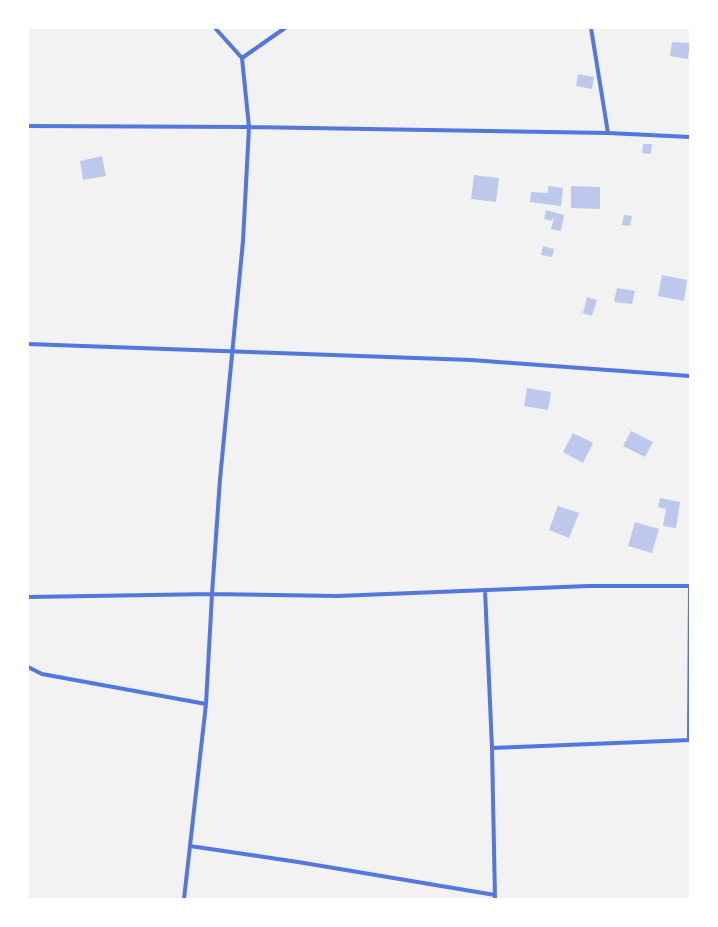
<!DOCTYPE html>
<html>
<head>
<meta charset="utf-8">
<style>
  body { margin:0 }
  #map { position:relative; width:718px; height:927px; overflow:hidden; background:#f2f2f2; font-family:Roboto,sans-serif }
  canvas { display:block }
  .frame { position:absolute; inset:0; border:29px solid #fff; pointer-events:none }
</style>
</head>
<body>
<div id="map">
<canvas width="718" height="927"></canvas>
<div class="frame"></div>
</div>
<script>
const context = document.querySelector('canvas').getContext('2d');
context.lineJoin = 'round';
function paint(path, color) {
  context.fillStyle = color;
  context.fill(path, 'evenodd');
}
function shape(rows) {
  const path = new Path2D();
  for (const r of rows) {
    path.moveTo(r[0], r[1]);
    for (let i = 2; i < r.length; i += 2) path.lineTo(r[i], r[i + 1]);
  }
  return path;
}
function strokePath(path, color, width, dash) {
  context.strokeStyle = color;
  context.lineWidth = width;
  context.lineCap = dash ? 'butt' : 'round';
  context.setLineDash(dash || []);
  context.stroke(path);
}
paint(shape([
  [672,42,690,43,688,59,670,56],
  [578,74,594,77,592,89,576,86],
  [643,144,652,144,651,154,642,153],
  [102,156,106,176,83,180,80,161],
  [474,175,499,178,496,202,471,199],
  [548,186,563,188,561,206,530,202,531,192,548,193],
  [571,186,600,187,600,209,571,208],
  [546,210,564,215,561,231,551,229,554,217,551,221,544,219],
  [624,215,632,216,630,226,622,225],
  [543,246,554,249,552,257,541,255],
  [662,275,687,280,684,301,658,296],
  [617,288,635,291,632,304,614,302],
  [587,297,597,300,592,316,583,313],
  [527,388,551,392,548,410,524,406],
  [631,431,653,442,645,457,623,446],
  [573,433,593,443,583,463,563,452],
  [660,498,680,502,676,528,663,526,666,509,658,507],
  [558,506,579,513,569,538,549,530],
  [635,522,659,529,652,553,628,546]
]), '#bdc9ec');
strokePath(shape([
  [591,28,608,133],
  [242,58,285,28],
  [28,126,249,127,608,133,690,137],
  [28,344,471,360,690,376],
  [485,590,492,748,495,899],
  [28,597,212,594,337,596,588,586,690,586],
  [28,667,42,674,206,704],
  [689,740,690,586],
  [492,748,690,740],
  [190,846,298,862,495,895],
  [184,899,206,704,212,594,220,479,243,241,249,127,242,58,215,28]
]), '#5277de', 4);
</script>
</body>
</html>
